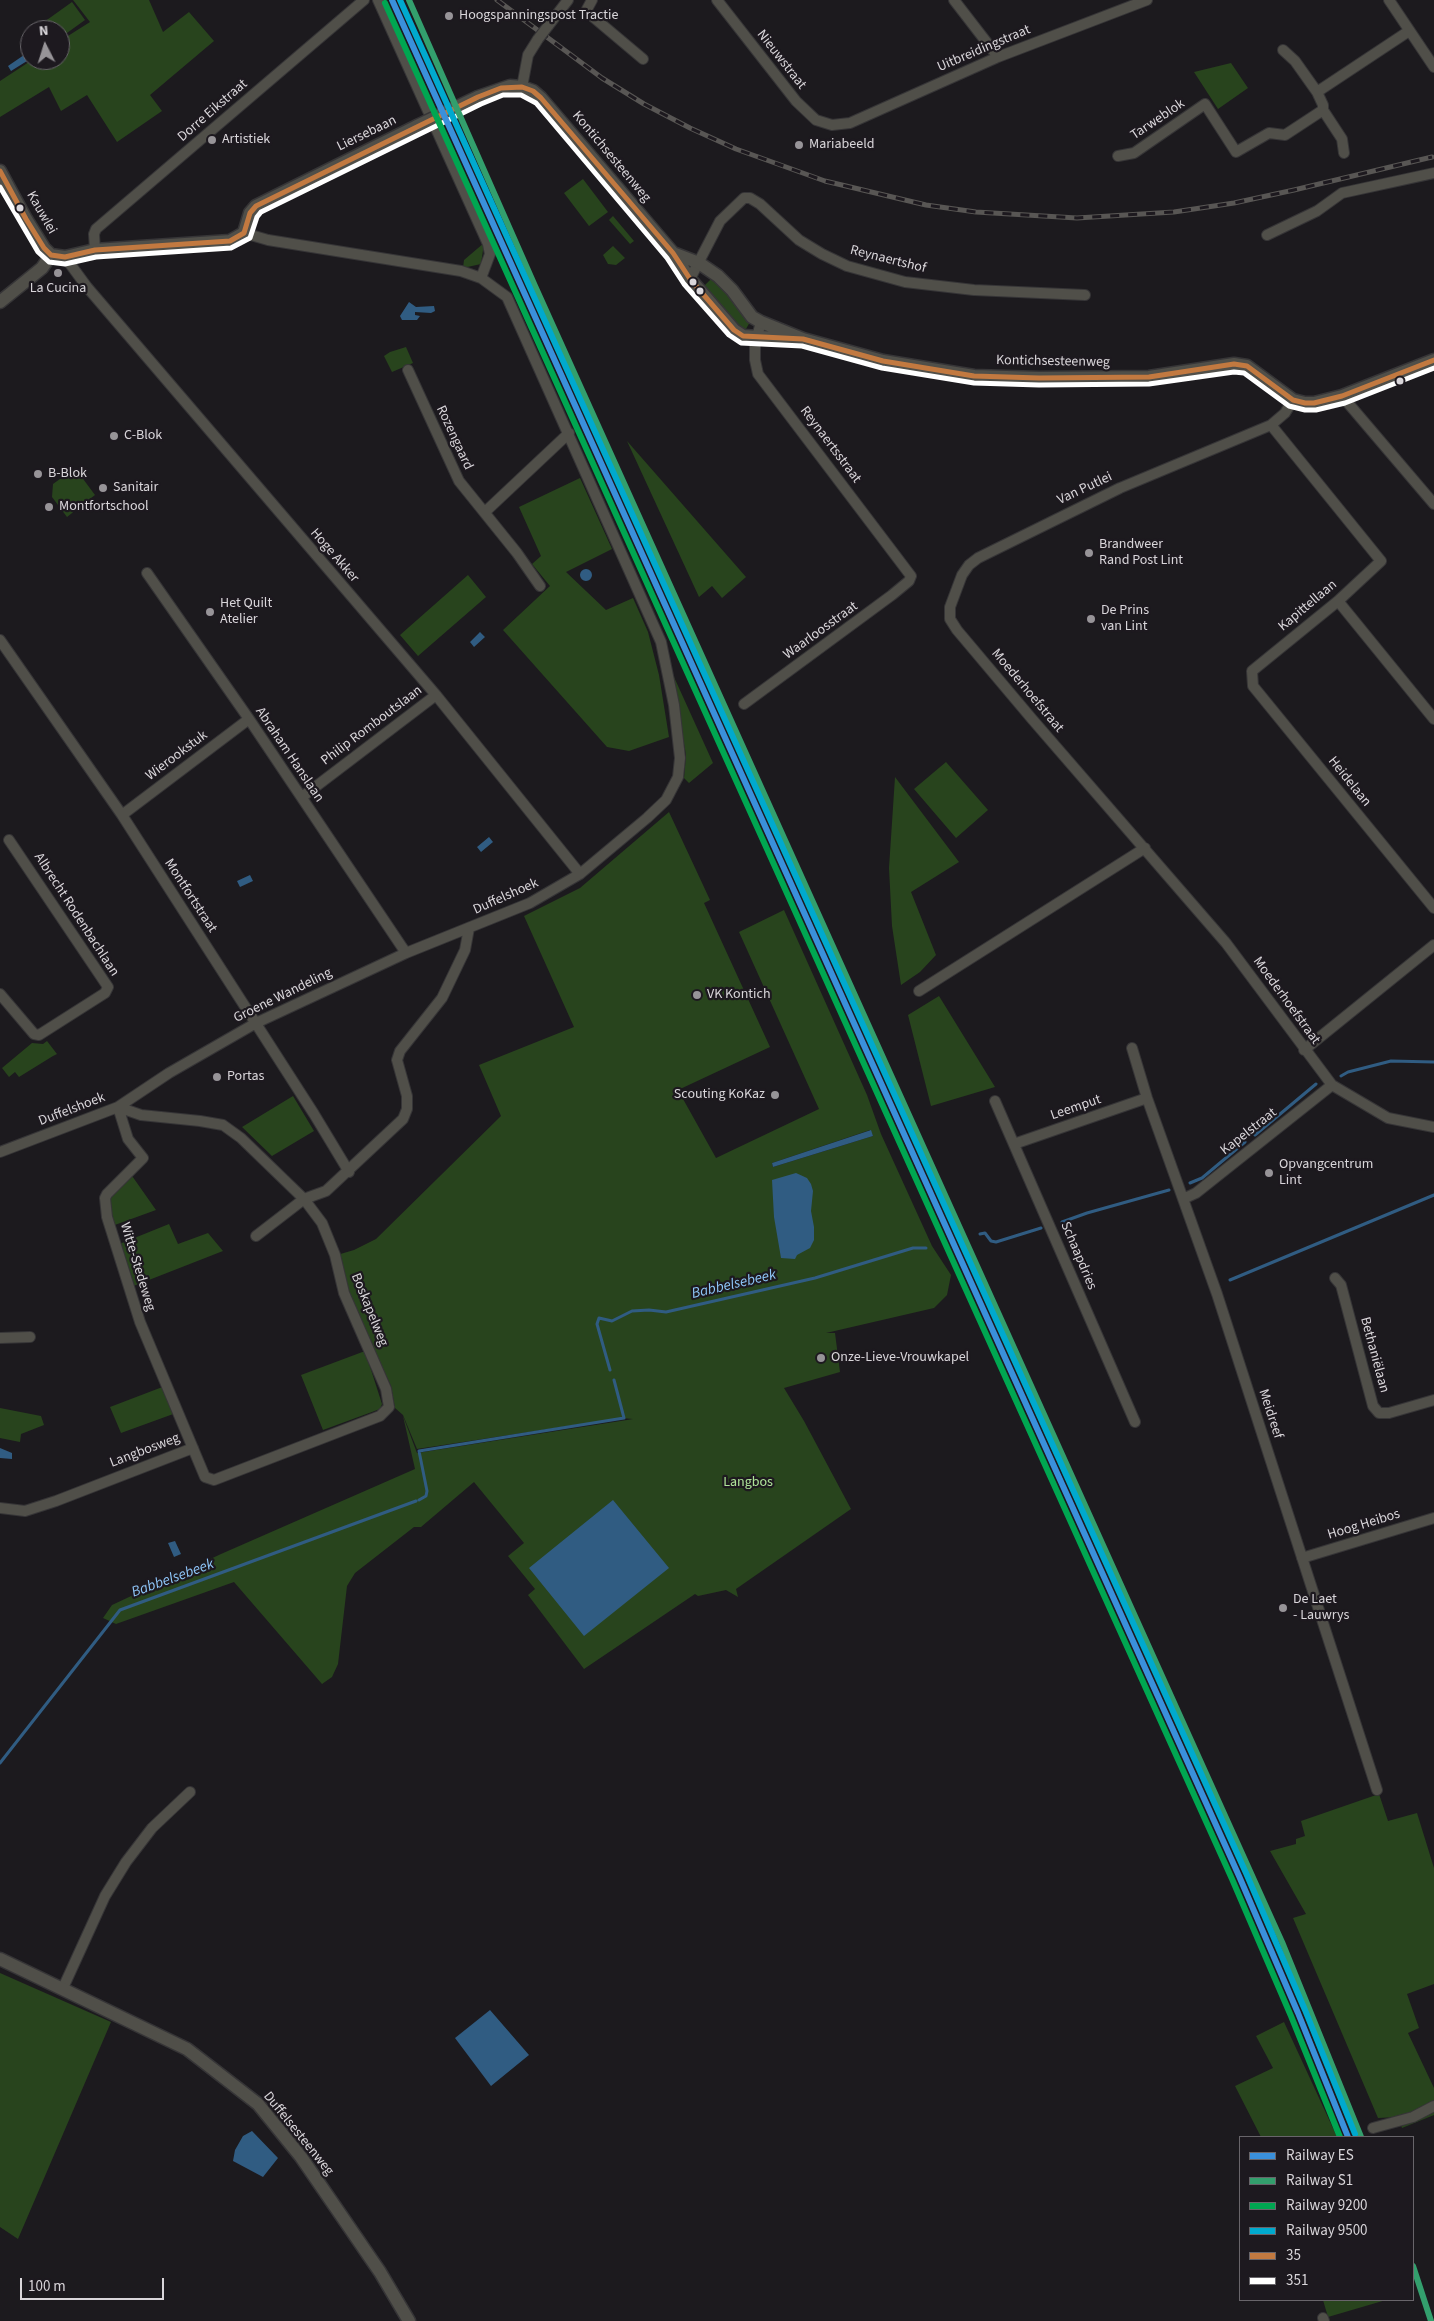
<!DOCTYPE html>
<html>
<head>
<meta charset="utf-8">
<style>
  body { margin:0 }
  #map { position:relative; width:1434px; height:2321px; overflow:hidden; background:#1c1a1e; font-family:"Source Sans 3",sans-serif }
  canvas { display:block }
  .legend { position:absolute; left:1239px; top:2136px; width:175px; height:165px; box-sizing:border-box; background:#1d191f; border:1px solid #68656a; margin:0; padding:6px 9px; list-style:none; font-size:15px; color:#d9d6da }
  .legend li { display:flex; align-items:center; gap:10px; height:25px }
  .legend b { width:25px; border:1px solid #68656a }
  .north { position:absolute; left:20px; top:20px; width:50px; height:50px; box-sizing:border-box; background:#1d191f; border:1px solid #68656a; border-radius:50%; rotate:355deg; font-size:14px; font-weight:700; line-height:20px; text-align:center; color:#d9d6da }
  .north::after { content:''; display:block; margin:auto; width:18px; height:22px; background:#979498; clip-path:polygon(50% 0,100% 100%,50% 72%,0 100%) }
  .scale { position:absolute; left:20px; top:2278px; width:144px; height:22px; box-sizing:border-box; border:2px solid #d9d6da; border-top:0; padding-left:6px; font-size:15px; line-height:18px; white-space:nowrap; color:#d9d6da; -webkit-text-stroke:4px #1d191f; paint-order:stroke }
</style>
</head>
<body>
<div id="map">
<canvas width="1434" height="2321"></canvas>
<ul class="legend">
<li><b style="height:6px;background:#3a90db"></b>Railway ES</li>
<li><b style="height:6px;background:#339f6d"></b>Railway S1</li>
<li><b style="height:6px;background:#00a651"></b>Railway 9200</li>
<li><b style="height:6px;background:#00a9ce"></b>Railway 9500</li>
<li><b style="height:6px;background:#c27940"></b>35</li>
<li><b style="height:6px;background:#fff"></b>351</li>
</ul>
<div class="north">N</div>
<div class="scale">100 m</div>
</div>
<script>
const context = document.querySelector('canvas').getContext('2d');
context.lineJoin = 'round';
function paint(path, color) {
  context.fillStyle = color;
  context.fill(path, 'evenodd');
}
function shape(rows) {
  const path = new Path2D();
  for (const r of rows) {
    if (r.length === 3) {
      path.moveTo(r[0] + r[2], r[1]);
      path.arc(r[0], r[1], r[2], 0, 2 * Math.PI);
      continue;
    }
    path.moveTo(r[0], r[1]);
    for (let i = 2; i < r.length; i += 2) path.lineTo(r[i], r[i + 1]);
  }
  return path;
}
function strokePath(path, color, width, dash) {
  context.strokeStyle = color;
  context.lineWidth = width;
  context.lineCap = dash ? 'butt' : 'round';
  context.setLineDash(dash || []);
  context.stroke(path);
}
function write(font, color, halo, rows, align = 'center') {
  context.font = font + ' "Source Sans 3",sans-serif';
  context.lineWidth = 4.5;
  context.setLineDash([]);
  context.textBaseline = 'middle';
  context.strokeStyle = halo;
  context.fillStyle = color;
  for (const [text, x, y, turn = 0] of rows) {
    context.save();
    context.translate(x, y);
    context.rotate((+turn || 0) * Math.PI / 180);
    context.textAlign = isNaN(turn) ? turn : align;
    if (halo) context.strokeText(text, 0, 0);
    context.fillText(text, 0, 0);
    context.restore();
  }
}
paint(shape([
  [73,0,149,0,163,32,189,12,214,41,150,95,162,111,117,142,87,95,61,111,49,87,0,117,0,81,32,60,60,60,60,41,90,22],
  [72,2,85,20,60,38,60,30,39,30,37,27],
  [1231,63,1248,88,1218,109,1194,72],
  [583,179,608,212,589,226,564,193],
  [613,216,634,241,630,244,609,220],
  [484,243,481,264,463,268,464,260],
  [613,246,625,258,616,265,608,264,603,255],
  [713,277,751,320,746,329,737,328,703,287],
  [406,347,413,363,392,372,384,356,390,352],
  [627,441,746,577,722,598,712,586,699,597],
  [75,468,95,495,67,517,52,497,53,484],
  [580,478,612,549,566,572,606,610,633,598,648,632,659,675,669,737,629,751,607,747,503,630,550,586,532,564,541,556,519,507],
  [468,575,486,597,418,656,400,635],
  [674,677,713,763,689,783,684,778,686,755,672,678],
  [946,762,988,810,956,838,914,789],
  [895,777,959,862,911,892,936,955,920,972,901,985,892,926,889,868],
  [669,812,710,900,704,903,770,1047,678,1090,716,1158,819,1109,739,932,784,910,867,1095,881,1134,932,1246,951,1275,947,1295,934,1308,826,1333,835,1333,840,1372,784,1388,804,1421,851,1509,736,1589,738,1597,726,1590,698,1596,695,1594,584,1669,528,1595,535,1589,508,1556,524,1543,474,1482,421,1527,414,1527,355,1573,347,1586,338,1664,332,1677,322,1684,234,1582,116,1624,103,1618,112,1605,221,1554,415,1469,403,1416,417,1453,633,1419,621,1418,417,1449,403,1415,395,1408,391,1386,347,1292,337,1255,354,1250,376,1239,501,1116,479,1065,574,1027,524,916,580,888],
  [870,1130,873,1136,773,1167,772,1163],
  [939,996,995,1087,931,1106,908,1015],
  [47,1041,57,1054,53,1056,19,1077,15,1072,9,1077,2,1068,32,1043,43,1044],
  [293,1096,314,1131,272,1156,242,1127],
  [130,1173,156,1210,112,1226,107,1204,110,1193],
  [169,1224,178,1244,208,1233,223,1251,131,1287,117,1245],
  [365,1351,382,1404,380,1409,323,1430,301,1375],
  [165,1386,176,1413,121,1433,110,1407],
  [0,1408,41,1416,44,1425,21,1434,20,1442,0,1438],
  [1379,1794,1388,1821,1417,1813,1434,1868,1434,1984,1407,1994,1419,2028,1408,2033,1434,2088,1434,2115,1402,2128,1398,2117,1378,2118,1293,1918,1306,1914,1270,1851,1296,1844,1296,1839,1305,1836,1301,1821],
  [0,1973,111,2022,18,2239,0,2227],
  [1284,2022,1337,2137,1261,2137,1235,2086,1273,2068,1256,2036],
  [1323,2300,1386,2300,1328,2317]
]), '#28441d');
paint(shape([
  [24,55,27,61,11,71,8,66],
  [409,302,416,307,434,306,435,311,431,313,415,312,415,315,420,316,417,320,402,320,400,316],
  [586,575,6],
  [480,632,485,637,474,647,470,642],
  [489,837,493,842,481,852,477,847],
  [250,875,253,881,240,887,237,881],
  [871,1130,873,1136,773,1167,772,1163],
  [796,1173,807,1178,811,1184,813,1191,811,1211,814,1227,814,1240,810,1248,797,1255,795,1259,781,1258,774,1217,772,1180],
  [0,1448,12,1453,12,1459,0,1458],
  [613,1500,669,1568,584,1636,529,1568],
  [175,1541,181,1554,174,1557,168,1543],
  [490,2010,529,2055,491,2086,455,2038],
  [252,2131,278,2158,263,2177,233,2161,235,2150,243,2136]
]), '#305c82');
strokePath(shape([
  [1341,1076,1348,1072,1391,1061,1434,1062],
  [1255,1135,1316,1084],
  [1190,1183,1202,1178,1245,1142],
  [1062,1222,1087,1213,1169,1190],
  [980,1234,985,1233,991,1241,996,1242,1041,1228],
  [1230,1280,1434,1195],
  [610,1370,597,1324,599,1318,612,1321,632,1311,649,1310,666,1312,815,1278,913,1248,926,1248],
  [419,1500,426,1496,427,1491,419,1451,624,1418,614,1380],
  [0,1763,120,1610,416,1501]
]), '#305c82', 3);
const minor = shape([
  [378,0,488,244,490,254,481,278],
  [592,0,586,11,643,59],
  [717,0,796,101,816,120,832,125,850,123,998,57,1147,0],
  [954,0,998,57],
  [1389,0,1434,67],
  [548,26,568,0],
  [1283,50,1295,61,1317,92,1323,105,1323,110,1342,139,1344,153],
  [522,87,528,55,538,39],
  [1317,92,1409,31],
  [1118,156,1134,153,1205,104,1236,152,1269,133,1285,135,1323,110],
  [1267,235,1317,211,1342,193,1434,173],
  [95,250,94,234,96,229,364,0],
  [65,257,87,287,436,695,580,874],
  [690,279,720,221,744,198,750,198,760,204,799,240,822,254,847,266,905,282,974,290,1085,295],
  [408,370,459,481,517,553,540,586],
  [1342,396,1434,504],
  [1293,400,1285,413,1271,425,1120,488,978,558,969,565,962,575,950,607,950,619,957,630,1032,719,1226,943,1332,1085,1388,1118,1434,1127],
  [1271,425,1381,561,1338,601,1252,671,1253,686,1434,908],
  [485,512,569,433],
  [147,573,249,719,406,953],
  [1338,601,1434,719],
  [0,640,122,815,314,1114,349,1172],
  [744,704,892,595,909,581,911,576,758,374,755,360,755,344,761,322],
  [302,797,436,695],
  [122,815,249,719],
  [919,991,1145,848],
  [0,994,34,1034,39,1035,105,993,108,987,9,840],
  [1132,1048,1147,1098,1217,1294,1377,1790],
  [1304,1050,1434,945],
  [995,1101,1135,1422],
  [118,1107,141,1115,200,1121,223,1125,241,1138,304,1199,322,1223,335,1255,344,1293,386,1389,389,1407,380,1416,214,1480,205,1477,140,1322,107,1217,105,1198,107,1194,143,1158,128,1139,118,1107],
  [1014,1144,1147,1098],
  [0,1152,118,1107,169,1073,256,1023,406,953,530,903,580,874,647,818,666,800,678,777,680,758,674,705,661,642,507,297,481,278,461,271,268,240,244,233],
  [1183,1199,1196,1193,1332,1085],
  [256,1236,304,1199,326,1191,403,1119,407,1109,407,1096,397,1060,400,1051,442,998,465,950,469,928],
  [1335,1278,1341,1285,1373,1406,1379,1413,1389,1413,1434,1400],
  [0,1338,30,1337],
  [0,1508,25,1511,56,1501,193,1448],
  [1302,1558,1434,1518],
  [63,1988,105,1896,126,1862,152,1828,190,1792],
  [1373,2128,1413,2117,1434,2106],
  [1323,2318,1324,2321]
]);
const tertiary = shape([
  [478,97,510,86,522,87,533,91,541,98,673,253,690,279,734,330,743,336,794,339],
  [0,171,26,219,44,248,51,255,65,257,95,250,230,241,244,233,250,213,256,206,417,126],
  [673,253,699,263,718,276,732,290,752,317,761,322,803,339,883,361,974,376,1039,378,1149,377,1234,364,1247,366,1293,400,1305,403,1314,403,1342,396,1434,360],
  [0,302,42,268,51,255],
  [0,1959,187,2049,258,2104,301,2157,345,2221,380,2272,409,2321]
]);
strokePath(minor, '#363537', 12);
strokePath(tertiary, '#363537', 15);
strokePath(minor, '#504f49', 10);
strokePath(tertiary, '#504f49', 12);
const rail = shape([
  [497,0,602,78,644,104,690,128,736,149,825,181,926,205,976,212,1077,218,1174,212,1234,203,1294,190,1432,157]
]);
strokePath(rail, '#585654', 5);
strokePath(rail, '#1d191f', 3, [9]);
const minorBridge = shape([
  [538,39,548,26]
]);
const tertiaryBridge = shape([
  [417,126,478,97]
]);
strokePath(minorBridge, '#363537', 12, []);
strokePath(tertiaryBridge, '#363537', 15, []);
strokePath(minorBridge, '#504f49', 10);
strokePath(tertiaryBridge, '#504f49', 12);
strokePath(shape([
  [0,171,26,219,44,248,51,255,65,257,95,250,230,241,244,233,250,213,256,206,478,97,501,88,522,87,533,91,541,98,673,253,690,279,734,330,743,336,803,339,883,361,974,376,1039,378,1149,377,1234,364,1247,366,1293,400,1305,403,1314,403,1342,396,1434,360]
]), '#c27940', 5);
strokePath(shape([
  [0,187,38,252,49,262,65,264,96,257,231,248,250,238,257,217,261,212,481,104,503,95,521,95,536,103,667,258,684,284,729,335,741,343,802,346,882,368,974,383,1039,385,1149,384,1234,372,1244,373,1289,406,1305,410,1316,410,1345,403,1434,368]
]), '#fff', 5);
strokePath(shape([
  [392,0,1239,1876,1298,2013,1348,2137]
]), '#3a90db', 6);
strokePath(shape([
  [409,0,535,286,1282,1942,1361,2137],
  [1413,2266,1431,2321]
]), '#339f6d', 6);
strokePath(shape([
  [385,3,1232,1879,1291,2016,1340,2137]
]), '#00a651', 6);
strokePath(shape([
  [400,0,1246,1873,1305,2010,1355,2134]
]), '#00a9ce', 6);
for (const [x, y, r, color] of [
  [449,16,5,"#979498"],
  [212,140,5,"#979498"],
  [799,145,5,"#979498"],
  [20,208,4.5,"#d9d6da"],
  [58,273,5,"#979498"],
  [693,282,4.5,"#d9d6da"],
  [700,291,4.5,"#d9d6da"],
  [1400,381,4.5,"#d9d6da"],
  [114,436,5,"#979498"],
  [38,474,5,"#979498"],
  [103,488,5,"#979498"],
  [49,507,5,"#979498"],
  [1089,553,5,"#979498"],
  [210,612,5,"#979498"],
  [1091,619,5,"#979498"],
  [697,995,5,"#979498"],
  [217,1077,5,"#979498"],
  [775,1095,5,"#979498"],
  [1269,1173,5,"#979498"],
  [821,1358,5,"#979498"],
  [1283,1608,5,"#979498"]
]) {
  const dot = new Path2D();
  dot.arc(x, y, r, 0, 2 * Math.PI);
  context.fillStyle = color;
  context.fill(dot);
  strokePath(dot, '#1d191f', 2);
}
write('14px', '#d9d6da', '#1d191f', [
  ["Hoogspanningspost Tractie",459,16],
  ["Artistiek",222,140],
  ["Mariabeeld",809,145],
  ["La Cucina",58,289,"center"],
  ["C-Blok",124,436],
  ["B-Blok",48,474],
  ["Sanitair",113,488],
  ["Montfortschool",59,507],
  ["Brandweer",1099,545],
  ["Rand Post Lint",1099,561],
  ["Het Quilt",220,604],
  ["Atelier",220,620],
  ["De Prins",1101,611],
  ["van Lint",1101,627],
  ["VK Kontich",707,995],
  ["Portas",227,1077],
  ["Scouting KoKaz",765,1095,"right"],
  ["Opvangcentrum",1279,1165],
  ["Lint",1279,1181],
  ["Onze-Lieve-Vrouwkapel",831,1358],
  ["De Laet",1293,1600],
  ["- Lauwrys",1293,1616]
], 'left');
write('14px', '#d9d6da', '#1d191f', [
  ["Uitbreidingstraat",984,49,-23],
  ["Nieuwstraat",781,60,52],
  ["Dorre Eikstraat",213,111,-41],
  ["Tarweblok",1158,120,-34],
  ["Liersebaan",367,134,-26],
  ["Kontichsesteenweg",611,157,50],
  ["Kauwlei",41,213,60],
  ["Reynaertshof",888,260,14],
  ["Kontichsesteenweg",1053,362,1],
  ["Rozengaard",454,438,65],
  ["Reynaertsstraat",830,445,53],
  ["Van Putlei",1085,489,-25],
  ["Hoge Akker",334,556,49],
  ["Kapittellaan",1308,606,-40],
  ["Waarloosstraat",821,631,-36],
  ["Moederhoefstraat",1027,691,50],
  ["Philip Romboutslaan",372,726,-37],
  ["Abraham Hanslaan",289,755,56],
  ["Wierookstuk",177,756,-37],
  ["Heidelaan",1349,782,51],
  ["Montfortstraat",190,896,57],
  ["Duffelshoek",506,897,-24],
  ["Albrecht Rodenbachlaan",76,915,57],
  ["Groene Wandeling",283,996,-26],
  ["Moederhoefstraat",1286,1001,54],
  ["Leemput",1076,1108,-19],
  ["Duffelshoek",72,1110,-21],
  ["Kapelstraat",1249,1132,-38],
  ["Schaapdries",1078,1256,67],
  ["Witte-Stedeweg",137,1267,73],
  ["Boskapelweg",369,1310,68],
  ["Bethaniëlaan",1374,1355,75],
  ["Meidreef",1270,1414,72],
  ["Langbosweg",145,1451,-21],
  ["Hoog Heibos",1364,1525,-17],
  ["Duffelsesteenweg",298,2134,51]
]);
write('14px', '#aee499', '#1d191f', [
  ["Langbos",748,1483]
]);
write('italic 15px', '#8ec6f8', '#1d191f', [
  ["Babbelsebeek",734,1285,-13],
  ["Babbelsebeek",173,1579,-20]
]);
</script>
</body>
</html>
